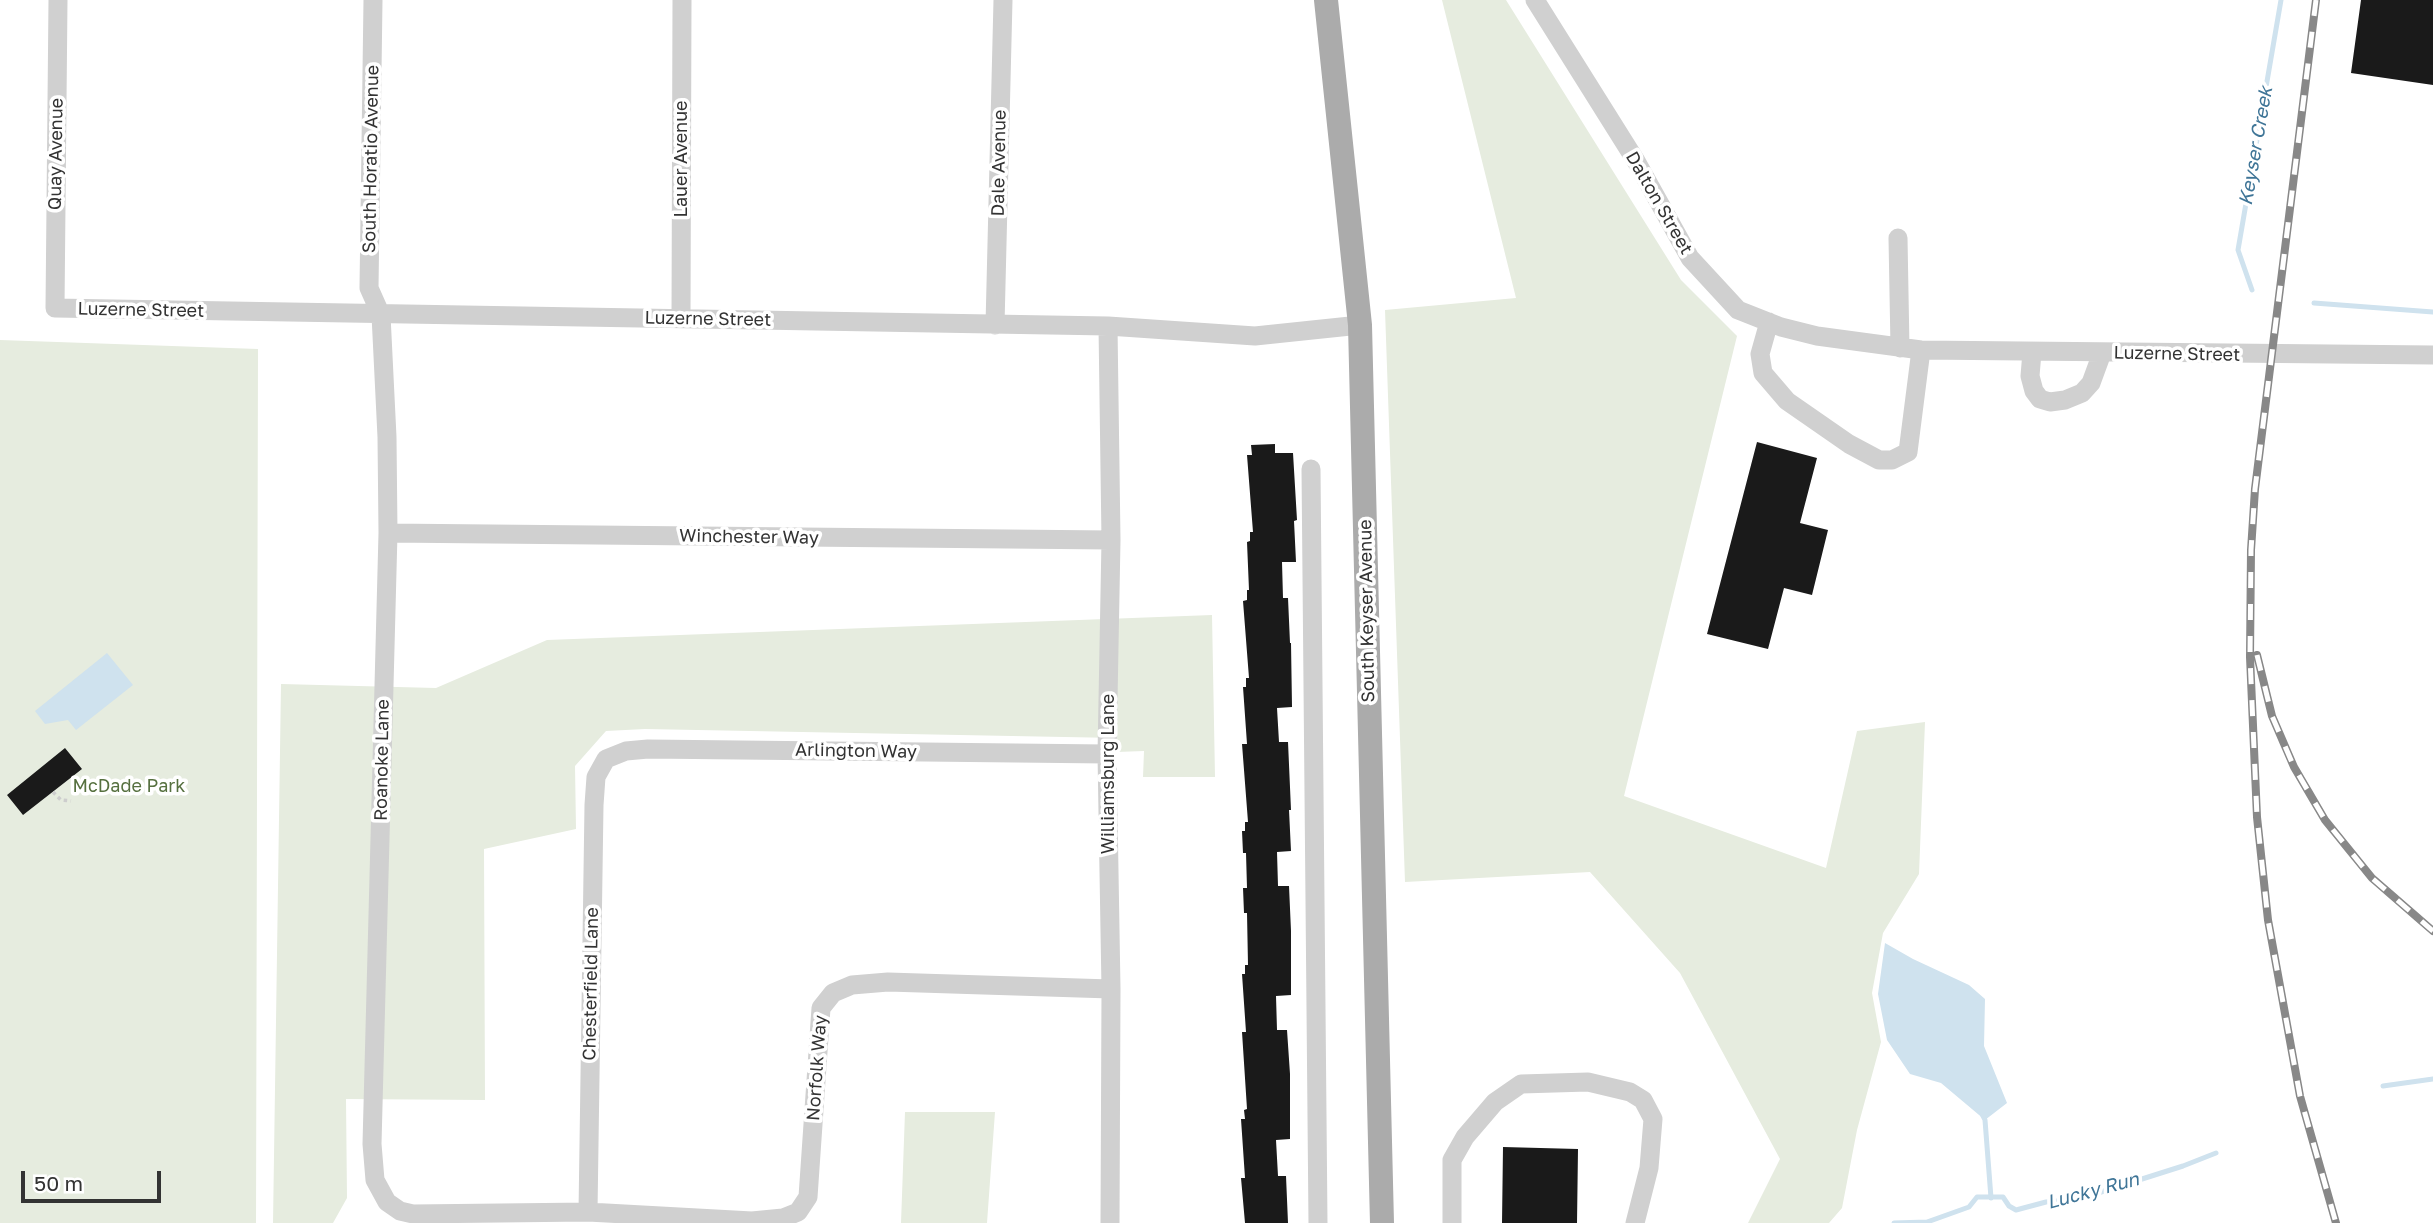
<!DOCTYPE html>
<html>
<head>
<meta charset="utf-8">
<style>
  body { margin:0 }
  #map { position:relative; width:2433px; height:1223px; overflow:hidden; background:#fff; font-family:"Golos Text",sans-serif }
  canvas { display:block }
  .scale { position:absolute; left:21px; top:1171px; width:140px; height:32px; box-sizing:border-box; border:4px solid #333; border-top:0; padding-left:9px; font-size:21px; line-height:24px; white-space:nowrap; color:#333; -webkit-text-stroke:5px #fff; paint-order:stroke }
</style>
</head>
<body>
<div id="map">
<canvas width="2433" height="1223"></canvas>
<div class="scale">50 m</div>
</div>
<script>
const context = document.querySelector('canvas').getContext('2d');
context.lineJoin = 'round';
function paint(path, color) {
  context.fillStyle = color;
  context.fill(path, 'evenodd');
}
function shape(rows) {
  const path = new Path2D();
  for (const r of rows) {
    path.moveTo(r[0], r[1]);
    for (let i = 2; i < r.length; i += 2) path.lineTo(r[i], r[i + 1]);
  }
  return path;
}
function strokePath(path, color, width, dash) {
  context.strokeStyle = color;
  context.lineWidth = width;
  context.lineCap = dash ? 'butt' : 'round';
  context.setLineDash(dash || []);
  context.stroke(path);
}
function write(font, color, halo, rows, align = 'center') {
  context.font = font + ' "Golos Text",sans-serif';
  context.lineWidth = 7;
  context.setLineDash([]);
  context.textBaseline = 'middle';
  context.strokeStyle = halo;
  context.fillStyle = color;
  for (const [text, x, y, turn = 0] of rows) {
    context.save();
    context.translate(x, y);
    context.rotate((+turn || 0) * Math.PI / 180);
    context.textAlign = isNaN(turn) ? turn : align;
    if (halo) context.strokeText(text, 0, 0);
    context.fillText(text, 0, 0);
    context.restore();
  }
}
paint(shape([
  [1442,0,1506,0,1681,280,1737,336,1624,796,1826,868,1857,731,1925,722,1919,874,1883,933,1872,993,1881,1042,1857,1130,1842,1208,1829,1223,1748,1223,1780,1159,1680,973,1590,872,1405,882,1385,310,1516,298],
  [0,340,258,349,256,1223,0,1223],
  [1212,615,1215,777,1143,777,1144,751,1116,752,1117,738,645,729,606,731,575,766,576,829,484,849,485,1100,346,1099,347,1198,333,1223,273,1223,281,684,436,688,547,640],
  [905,1112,995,1112,987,1223,901,1223]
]), '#e6ecdf');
paint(shape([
  [107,653,133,685,76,730,68,720,45,724,35,711],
  [1885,943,1913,959,1969,985,1985,999,1984,1046,2007,1103,1985,1120,1941,1083,1910,1074,1887,1040,1878,994]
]), '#cfe2ee');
strokePath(shape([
  [2252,290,2238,250,2281,0],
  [2314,303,2433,312],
  [2383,1086,2433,1079],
  [1982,1114,1985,1120,1991,1198],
  [1894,1223,1927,1222,1969,1207,1977,1197,2003,1197,2009,1206,2016,1210,2046,1202,2079,1199,2183,1166,2216,1153]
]), '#cfe2ee', 5);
paint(shape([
  [2361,0,2433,0,2433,85,2351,73],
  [1757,442,1817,458,1800,523,1828,530,1812,595,1784,588,1768,649,1707,634],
  [1275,444,1275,453,1293,453,1297,520,1294,521,1296,562,1282,562,1283,598,1288,598,1290,643,1291,643,1292,707,1277,708,1279,742,1288,742,1291,810,1289,810,1291,851,1277,852,1278,886,1289,886,1291,931,1291,995,1276,996,1277,1030,1287,1030,1290,1074,1290,1139,1276,1140,1278,1176,1286,1176,1288,1223,1245,1223,1241,1178,1245,1178,1241,1119,1245,1119,1244,1110,1247,1109,1242,1032,1246,1032,1242,974,1245,974,1245,965,1248,965,1247,913,1244,913,1243,888,1247,888,1246,853,1243,853,1242,831,1245,831,1245,822,1248,822,1242,744,1247,744,1243,687,1246,687,1246,678,1249,678,1243,601,1247,600,1247,590,1249,590,1247,542,1250,541,1250,532,1253,532,1247,455,1252,455,1251,445],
  [65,748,82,769,23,815,7,795],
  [1503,1147,1578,1149,1577,1223,1502,1223]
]), '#1a1a1a');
strokePath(shape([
  [53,792,61,800,71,801]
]), '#cdcdcd', 3.5, [3.5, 3.5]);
strokePath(shape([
  [58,0,55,308,1108,326,1255,336,1360,325],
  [373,0,369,288,381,315,387,437,388,533,372,1144,375,1180,387,1202,400,1211,413,1214,588,1212,752,1221,783,1218,798,1212,808,1197,821,1008,833,993,852,985,888,982,1111,989],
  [1535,0,1636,161,1690,258,1738,310,1781,327,1817,336,1921,350,2433,355],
  [1898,238,1900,348],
  [681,318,682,0],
  [1769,322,1760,354,1763,373,1787,401,1849,444,1879,460,1892,460,1908,452,1921,350],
  [995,325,1003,0],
  [1108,326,1111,540,1107,754,1111,989,1110,1223],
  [2032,352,2030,376,2034,391,2040,399,2050,402,2065,400,2082,393,2091,383,2102,353],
  [1311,469,1318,1223],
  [388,533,1111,540],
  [588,1212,594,805,596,777,606,759,626,751,648,749,1107,754],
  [1452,1223,1452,1160,1465,1137,1495,1102,1521,1084,1588,1082,1630,1092,1643,1100,1653,1119,1649,1168,1635,1223]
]), '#d0d0d0', 19);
strokePath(shape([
  [1326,0,1360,325,1382,1223]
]), '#ababab', 24);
const rail = shape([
  [2316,0,2255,489,2251,550,2250,657,2257,817,2268,920,2300,1096,2336,1223],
  [2257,655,2272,716,2294,767,2325,820,2372,878,2433,931]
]);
strokePath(rail, '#888', 8);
strokePath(rail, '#fff', 5, [16]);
write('18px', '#333', '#fff', [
  ["Quay Avenue",56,154,-89],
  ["South Horatio Avenue",371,159,-89],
  ["Lauer Avenue",681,159,-90],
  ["Dale Avenue",999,163,-89],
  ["Dalton Street",1659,203,60],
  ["Luzerne Street",141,310,1],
  ["Luzerne Street",708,319,1],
  ["Luzerne Street",2177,354,1],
  ["Winchester Way",749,537,1],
  ["South Keyser Avenue",1367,611,-91],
  ["Arlington Way",856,751,1],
  ["Roanoke Lane",382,760,-89],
  ["Williamsburg Lane",1108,774,-90],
  ["Chesterfield Lane",591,984,-89],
  ["Norfolk Way",817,1068,-86]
]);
write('18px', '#56703f', '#fff', [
  ["McDade Park",129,786]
]);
write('italic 19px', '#3f7597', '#fff', [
  ["Keyser Creek",2256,146,-80],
  ["Lucky Run",2093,1191,-15]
]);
</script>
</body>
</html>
